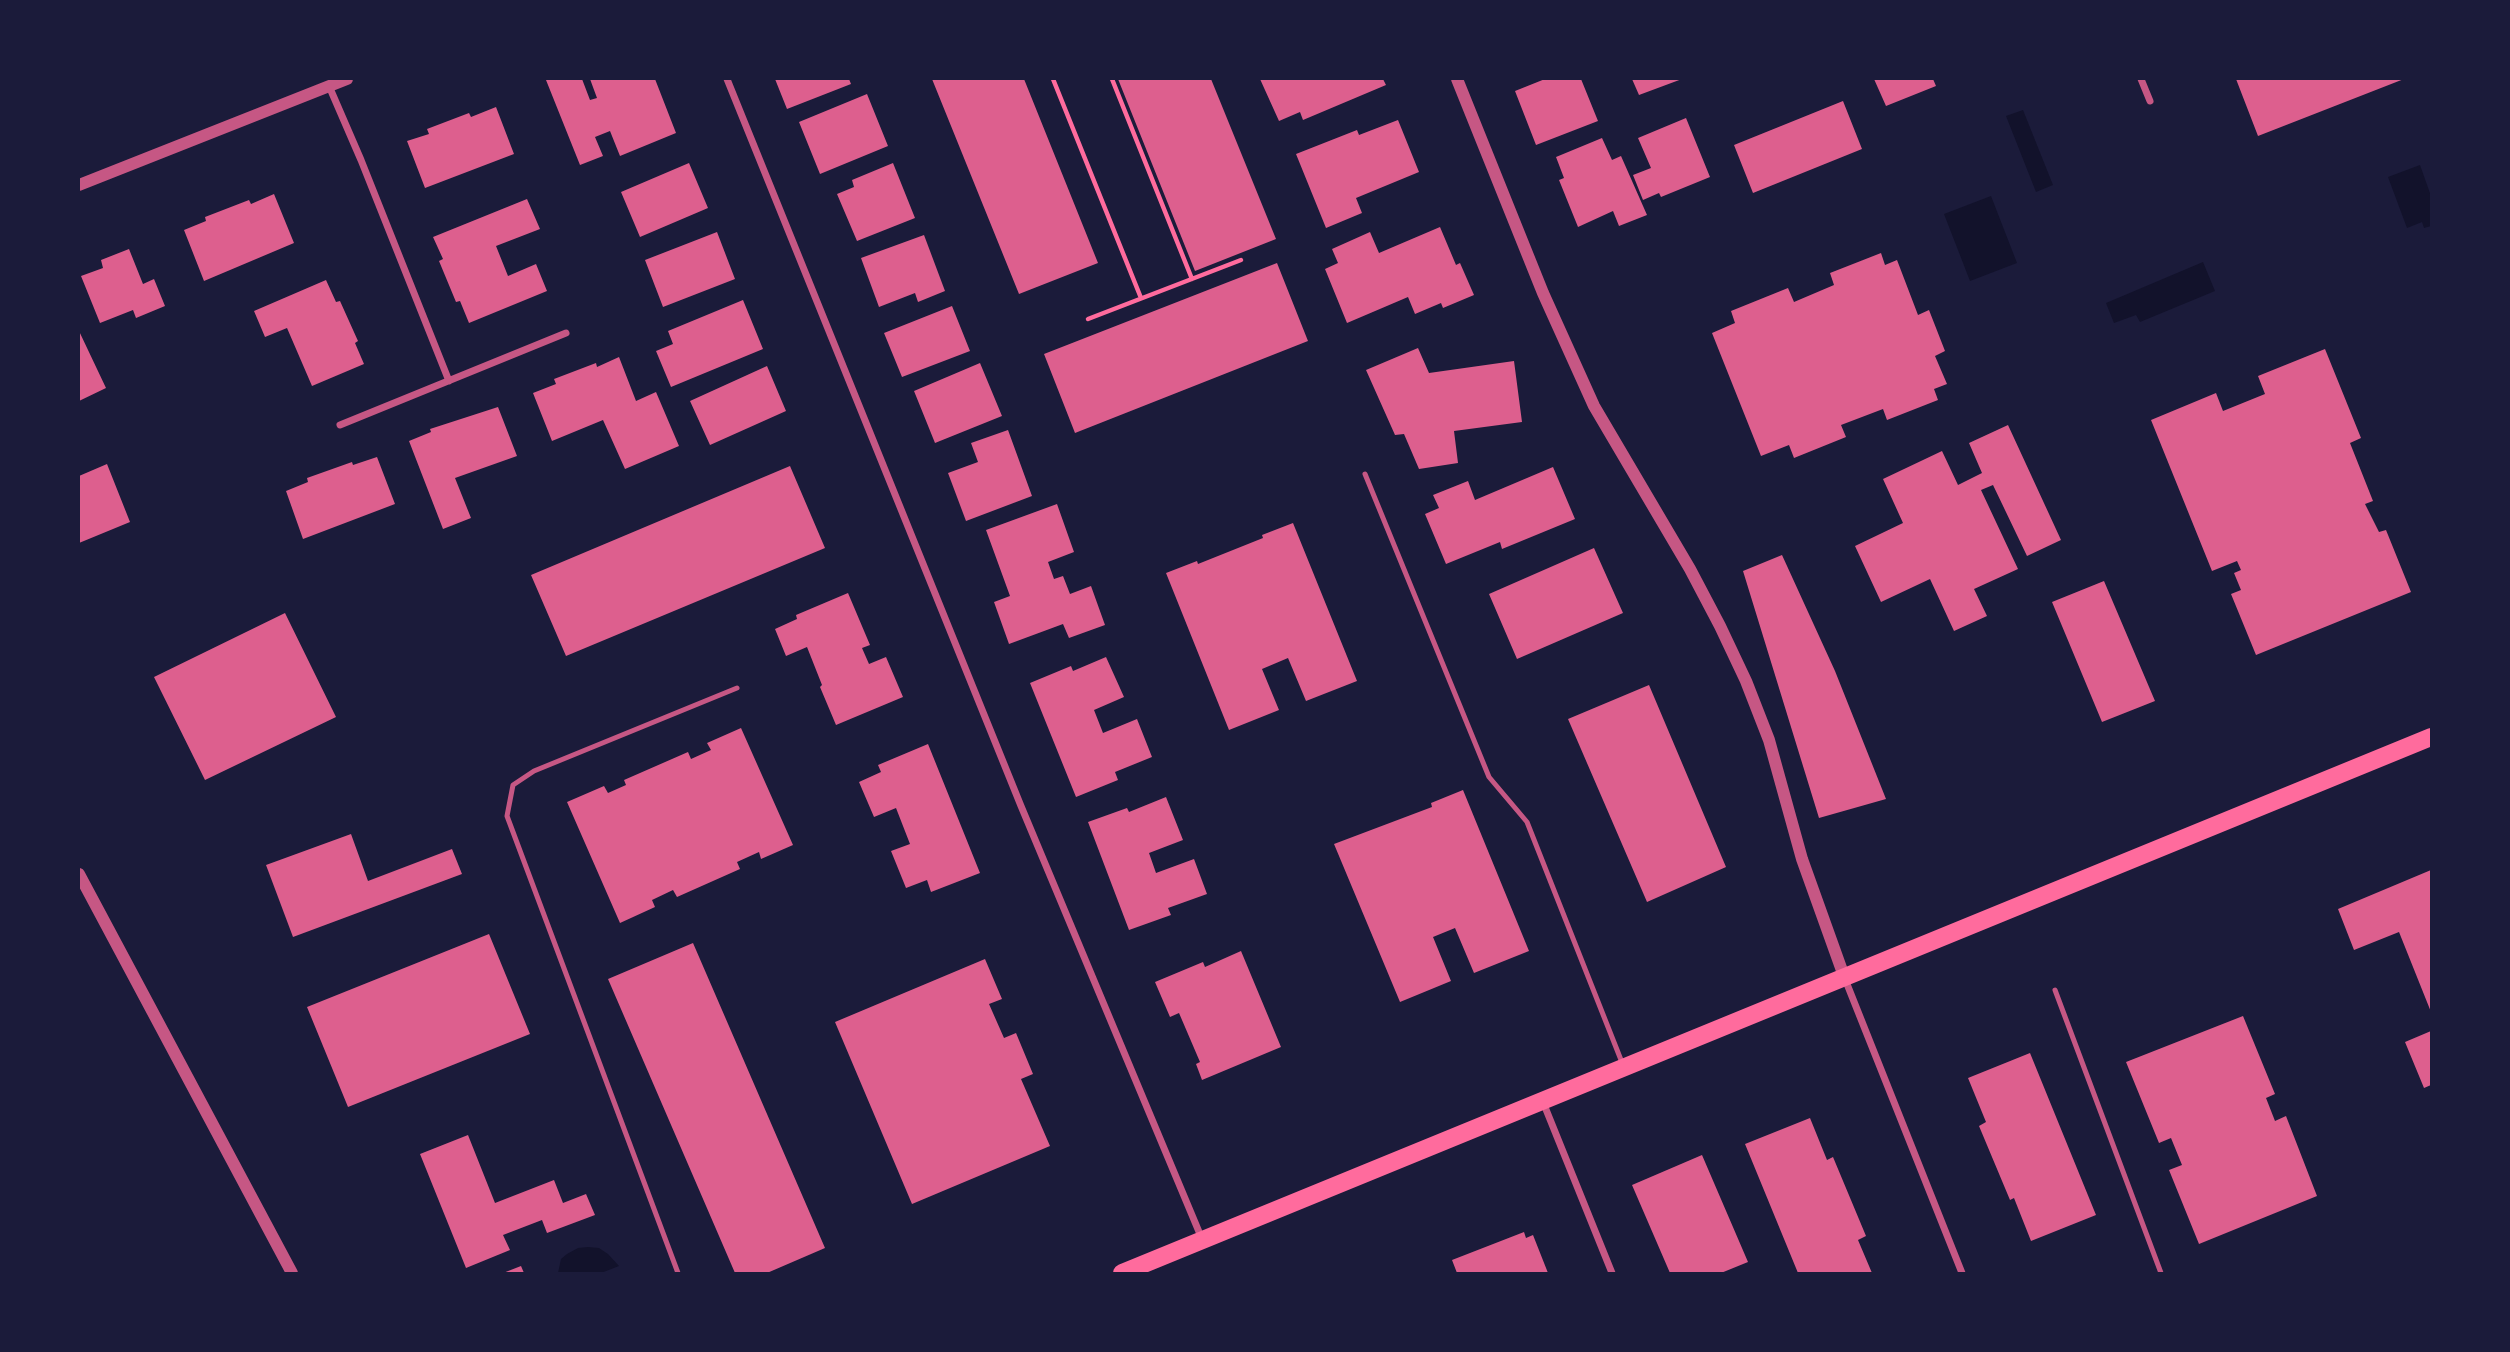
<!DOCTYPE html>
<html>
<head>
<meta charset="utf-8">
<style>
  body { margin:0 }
  #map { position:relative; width:2510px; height:1352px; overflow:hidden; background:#1b1b3a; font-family:"Varela Round",sans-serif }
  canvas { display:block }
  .frame { position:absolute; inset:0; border:80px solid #1b1b3a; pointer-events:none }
</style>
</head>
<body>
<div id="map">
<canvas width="2510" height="1352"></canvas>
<div class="frame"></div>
</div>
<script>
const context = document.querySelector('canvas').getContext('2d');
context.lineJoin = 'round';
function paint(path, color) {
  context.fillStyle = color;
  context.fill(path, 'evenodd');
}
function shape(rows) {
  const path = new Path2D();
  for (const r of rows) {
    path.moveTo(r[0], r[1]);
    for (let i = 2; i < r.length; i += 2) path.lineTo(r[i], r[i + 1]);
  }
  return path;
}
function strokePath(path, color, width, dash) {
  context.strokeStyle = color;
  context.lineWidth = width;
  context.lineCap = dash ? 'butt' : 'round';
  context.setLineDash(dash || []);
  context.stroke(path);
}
paint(shape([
  [2023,110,2053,185,2036,192,2006,116],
  [2420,165,2431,196,2431,226,2424,228,2422,222,2407,228,2388,177],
  [1991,196,2017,263,1970,281,1944,214],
  [2203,262,2215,291,2140,322,2136,315,2114,323,2106,303],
  [588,1247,599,1248,608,1254,619,1266,601,1273,558,1273,561,1259,567,1254,578,1248]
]), '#12122b');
paint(shape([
  [549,79,582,79,590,100,597,98,590,79,655,79,676,133,620,156,610,131,595,137,603,156,580,165,546,80],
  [775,79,849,79,851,84,787,109],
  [932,79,1024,79,1098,263,1019,294],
  [1118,79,1211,79,1276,239,1195,271],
  [1260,79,1383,79,1386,85,1303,120,1300,112,1279,121],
  [1545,79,1581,79,1598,121,1536,145,1515,91],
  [1632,79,1682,79,1639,95],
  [1874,79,1933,79,1936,86,1886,106],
  [2236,79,2404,79,2258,136],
  [867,94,888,146,820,174,799,122],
  [1843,101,1862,149,1753,193,1734,145],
  [496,107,514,154,425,188,407,141,429,134,427,129,469,113,471,117],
  [1686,118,1710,177,1661,197,1659,193,1643,200,1633,175,1651,168,1638,138],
  [1398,120,1419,172,1356,198,1362,213,1326,228,1296,154,1357,130,1359,135],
  [1602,138,1612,160,1621,156,1647,215,1619,226,1613,211,1578,227,1559,180,1564,178,1556,157],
  [689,163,708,208,640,237,621,192],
  [893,163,915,218,857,241,837,194,854,187,852,180],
  [274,194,294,243,204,281,184,230,206,221,205,217,249,200,251,204],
  [527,199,540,229,496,246,508,276,536,264,547,291,469,323,460,301,456,302,439,261,443,259,433,237],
  [1440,227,1456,265,1460,263,1474,295,1443,308,1441,303,1415,314,1408,297,1347,323,1325,269,1338,263,1332,249,1370,232,1379,253],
  [717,232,735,279,663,307,645,260],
  [924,235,945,291,918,302,915,293,879,307,861,258],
  [129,249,143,284,154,279,165,306,136,318,133,310,100,323,81,276,103,268,101,260],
  [1881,253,1885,265,1897,260,1918,315,1929,310,1945,351,1935,356,1947,384,1934,389,1938,400,1887,420,1883,409,1841,425,1846,437,1794,458,1789,445,1761,456,1712,333,1735,323,1731,311,1788,288,1794,302,1834,285,1830,273],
  [1277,263,1308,341,1075,433,1044,354],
  [326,280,336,302,340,301,358,341,355,343,364,364,312,386,287,328,265,337,254,311],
  [743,300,763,349,671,387,656,351,673,344,668,331],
  [952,306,970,351,902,377,884,333],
  [79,331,106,388,79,401],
  [1418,348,1429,373,1514,361,1522,422,1454,431,1458,463,1419,469,1404,434,1395,435,1366,370],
  [2325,349,2361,438,2350,443,2373,501,2365,504,2379,532,2386,530,2411,592,2256,655,2231,594,2241,590,2234,573,2241,570,2237,561,2212,571,2151,420,2216,393,2223,411,2265,394,2258,376],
  [619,357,636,401,656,392,679,446,625,469,603,420,552,441,533,393,556,384,554,379,596,363,597,367],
  [980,363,1002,416,935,443,914,391],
  [767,366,786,411,710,445,690,401],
  [498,407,517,456,455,478,471,518,443,529,409,441,431,432,430,429],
  [2008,425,2061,540,2027,556,1993,485,1981,490,2018,569,1974,589,1987,616,1954,631,1930,579,1881,602,1855,546,1903,523,1883,479,1942,451,1958,485,1982,473,1969,443],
  [1008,430,1032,496,966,521,948,473,978,462,971,443],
  [377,457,395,504,303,539,286,491,308,482,307,478,352,462,353,465],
  [107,464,130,522,79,543,79,476],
  [790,466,825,548,566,656,531,575],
  [1553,467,1575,519,1502,549,1500,542,1446,564,1425,514,1439,508,1433,495,1468,481,1475,500],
  [1057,504,1074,552,1048,562,1054,579,1063,576,1070,594,1091,586,1105,625,1069,638,1063,624,1009,644,994,602,1010,596,986,530],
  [1293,523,1357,681,1306,701,1288,658,1262,669,1279,710,1229,730,1166,573,1197,561,1198,564,1263,538,1262,535],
  [1594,548,1623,613,1517,659,1489,594],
  [1782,555,1835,671,1886,799,1819,818,1743,571],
  [2104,581,2155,701,2102,722,2052,602],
  [848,593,870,645,862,648,869,664,886,657,903,697,836,725,820,687,822,685,807,647,786,656,775,629,797,619,796,615],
  [285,613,336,717,205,780,154,677],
  [1106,657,1124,697,1094,710,1103,733,1137,719,1152,757,1115,772,1118,780,1076,797,1030,683,1071,666,1073,671],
  [1649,685,1726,867,1647,902,1568,719],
  [741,728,793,845,761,859,759,852,737,862,740,869,677,897,673,890,652,900,655,907,620,923,567,802,604,786,608,793,626,785,624,780,688,752,691,759,711,750,707,743],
  [928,744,980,873,931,892,927,880,906,888,891,851,910,844,896,808,874,817,859,782,881,772,878,765],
  [1463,790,1529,951,1474,973,1455,928,1433,937,1451,981,1400,1002,1334,844,1432,807,1431,803],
  [1166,797,1183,840,1149,853,1156,873,1194,859,1207,894,1168,908,1171,915,1129,930,1088,822,1127,808,1129,812],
  [351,834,368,881,452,849,462,874,293,937,266,865],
  [2431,870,2431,1012,2399,932,2354,950,2338,909],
  [489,934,530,1034,348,1107,307,1007],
  [693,943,825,1248,767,1273,735,1273,608,979],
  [1241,951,1281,1047,1202,1080,1196,1064,1200,1062,1179,1013,1170,1017,1155,982,1203,962,1205,967],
  [985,959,1002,999,989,1004,1004,1038,1016,1033,1033,1074,1021,1079,1050,1146,912,1204,835,1022],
  [2243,1016,2275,1094,2266,1098,2275,1121,2286,1116,2317,1196,2199,1244,2169,1170,2182,1165,2171,1138,2159,1143,2126,1062],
  [2431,1031,2431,1085,2424,1088,2405,1042],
  [2030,1053,2096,1215,2031,1241,2014,1198,2010,1200,1979,1126,1986,1122,1968,1078],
  [1810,1118,1827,1160,1833,1157,1866,1236,1858,1240,1872,1273,1798,1273,1745,1144],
  [468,1135,495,1203,554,1180,563,1203,586,1194,595,1215,547,1233,542,1220,503,1235,510,1250,466,1268,420,1154],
  [1702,1155,1748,1262,1721,1273,1670,1273,1632,1185],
  [1524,1232,1526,1238,1533,1235,1548,1273,1457,1273,1452,1260],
  [521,1266,524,1273,503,1273]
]), '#dd5f8e');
strokePath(shape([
  [1053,79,1141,298],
  [1112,79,1192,279],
  [1088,319,1241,260]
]), '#ff6b9d', 4.5);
strokePath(shape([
  [1365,474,1489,777,1527,822,1623,1065],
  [2055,990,2161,1273],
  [678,1273,507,816,513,785,534,771,737,688]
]), '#c65784', 5);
strokePath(shape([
  [727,79,1021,806,1202,1239],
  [2141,79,2150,101],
  [329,86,361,160,449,381],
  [340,425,566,333],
  [1845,979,1962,1273],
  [1543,1102,1612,1273]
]), '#c65784', 7);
strokePath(shape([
  [1457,79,1543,293,1594,406,1690,569,1720,626,1746,681,1769,740,1802,859,1845,979],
  [79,185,347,79],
  [79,874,292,1273]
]), '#c65784', 12);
strokePath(shape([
  [1122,1273,2431,737]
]), '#ff6b9d', 18);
</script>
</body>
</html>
